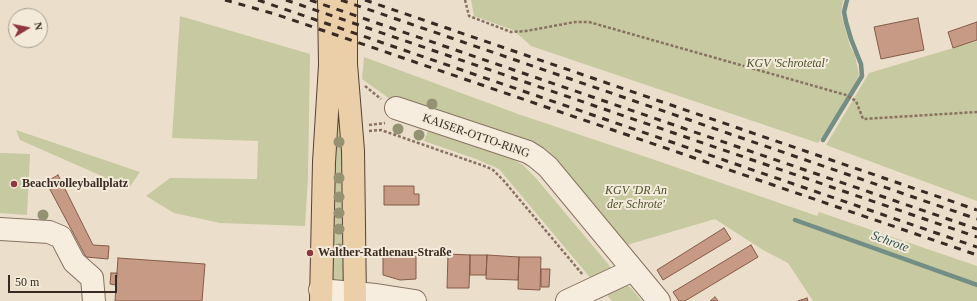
<!DOCTYPE html>
<html>
<head>
<meta charset="utf-8">
<style>
  body { margin:0 }
  #map { position:relative; width:977px; height:301px; overflow:hidden; background:#ebdfcb; font-family:Georgia,serif }
  canvas { display:block }
  .north { position:absolute; left:8px; top:8px; width:40px; height:40px; box-sizing:border-box; background:#f3eada; border:1px solid #a99e91; border-radius:50%; rotate:80deg; font-size:11px; font-weight:700; line-height:16px; text-align:center; color:#392b23 }
  .north::after { content:''; display:block; margin:auto; width:14px; height:18px; background:#90363e; clip-path:polygon(50% 0,100% 100%,50% 72%,0 100%) }
  .scale { position:absolute; left:8px; top:275px; width:109px; height:18px; box-sizing:border-box; border:2px solid #392b23; border-top:0; padding-left:5px; font-size:12px; line-height:14px; white-space:nowrap; color:#392b23; -webkit-text-stroke:3px #f3eada; paint-order:stroke }
</style>
</head>
<body>
<div id="map">
<canvas width="977" height="301"></canvas>
<div class="north">N</div>
<div class="scale">50 m</div>
</div>
<script>
const context = document.querySelector('canvas').getContext('2d');
context.lineJoin = 'round';
function paint(path, color) {
  context.fillStyle = color;
  context.fill(path, 'evenodd');
}
function shape(rows) {
  const path = new Path2D();
  for (const r of rows) {
    path.moveTo(r[0], r[1]);
    for (let i = 2; i < r.length; i += 2) path.lineTo(r[i], r[i + 1]);
  }
  return path;
}
function strokePath(path, color, width, dash) {
  context.strokeStyle = color;
  context.lineWidth = width;
  context.lineCap = dash ? 'butt' : 'round';
  context.setLineDash(dash || []);
  context.stroke(path);
}
function write(font, color, halo, rows, align = 'center') {
  context.font = font + ' Georgia,serif';
  context.lineWidth = 4;
  context.setLineDash([]);
  context.textBaseline = 'middle';
  context.strokeStyle = halo;
  context.fillStyle = color;
  for (const [text, x, y, turn = 0] of rows) {
    context.save();
    context.translate(x, y);
    context.rotate((+turn || 0) * Math.PI / 180);
    context.textAlign = isNaN(turn) ? turn : align;
    if (halo) context.strokeText(text, 0, 0);
    context.fillText(text, 0, 0);
    context.restore();
  }
}
paint(shape([
  [471,0,843,0,841,14,850,46,855,55,859,75,848,97,818,143,531,46,513,30,474,16],
  [180,16,310,54,308,178,305,226,220,223,174,213,146,196,170,178,257,179,258,141,172,138],
  [977,41,977,201,826,145,869,73],
  [364,57,518,114,655,160,817,216,819,212,977,266,977,301,813,301,788,263,763,250,715,219,620,247,505,138,390,99,362,79],
  [338,117,342,118,345,280,341,282,329,280,336,121],
  [16,130,140,172,129,188,20,140],
  [428,131,510,158,523,165,535,177,609,265,611,270,593,281,499,169,476,159,424,141],
  [0,153,30,154,27,215,0,213],
  [623,285,627,285,631,288,642,301,612,301,606,294]
]), '#c7c9a0');
strokePath(shape([
  [823,140,862,76,861,64,851,39,846,22,844,12,847,0],
  [795,220,977,285]
]), '#728e85', 4.5);
const building = shape([
  [918,18,924,50,881,59,874,27,918,18],
  [977,22,977,40,953,48,948,32,977,22],
  [58,175,93,245,109,246,108,259,86,257,46,182,58,175],
  [384,186,414,186,414,194,419,194,419,205,384,205,384,186],
  [724,228,731,239,663,280,657,270,724,228],
  [751,245,758,257,685,301,679,301,673,292,751,245],
  [448,254,470,255,469,288,447,288,448,254],
  [470,255,487,255,486,275,470,275,470,255],
  [487,255,519,257,518,280,486,279,487,255],
  [416,256,416,279,400,280,383,275,383,257,416,256],
  [519,257,541,257,540,290,518,289,519,257],
  [118,258,205,264,202,301,115,301,118,258],
  [541,269,550,269,549,287,541,287,541,269],
  [111,273,117,273,116,285,110,284,111,273],
  [715,297,718,301,710,301,715,297],
  [807,298,808,301,798,301,807,298]
]);
paint(building, '#c69a85');
strokePath(building, '#845b49', 1);
const minor = shape([
  [396,108,528,152,536,157,548,167,659,301],
  [0,229,49,232,61,237,74,262,92,278,94,301],
  [320,290,376,295,415,301],
  [567,301,633,270]
]);
const major = shape([
  [346,0,346,64,353,151,355,301],
  [321,301,324,162,330,65,329,0]
]);
strokePath(minor, '#877261', 24);
strokePath(major, '#554134', 24);
strokePath(shape([
  [465,0,469,16,511,32,526,31,575,22,589,22,846,95,856,101,863,119,977,112],
  [365,86,381,99],
  [369,125,385,123],
  [369,131,381,130,487,167,493,170,504,181,583,275]
]), '#877261', 2.5, [3, 2]);
strokePath(minor, '#f6edde', 22);
strokePath(major, '#eacfa8', 22);
strokePath(shape([
  [225,0,275,14,977,255],
  [258,0,977,247],
  [286,0,977,237],
  [310,0,977,229],
  [341,0,977,219],
  [365,0,977,210]
]), '#392b23', 3, [7, 7]);
context.fillStyle = '#949273';
for (const [x, y] of [
  [432,104],
  [398,129],
  [419,135],
  [339,142],
  [339,178],
  [339,197],
  [339,213],
  [43,215],
  [339,229],
  [339,249]
]) {
  context.beginPath();
  context.arc(x, y, 5.5, 0, 2 * Math.PI);
  context.fill();
}
for (const [x, y, r, color] of [
  [14,184,4,"#90363e"],
  [310,253,4,"#90363e"]
]) {
  const dot = new Path2D();
  dot.arc(x, y, r, 0, 2 * Math.PI);
  context.fillStyle = color;
  context.fill(dot);
  strokePath(dot, '#f3eada', 1.5);
}
write('italic 12px', '#4d532b', '#f3eada', [
  ["KGV 'Schrotetal'",787,64],
  ["KGV 'DR An",636,191],
  ["der Schrote'",636,205]
]);
write('12px', '#392b23', '#f3eada', [
  ["KAISER-OTTO-RING",476,136,19]
]);
write('bold 12px', '#392b23', '#f3eada', [
  ["Beachvolleyballplatz",22,184],
  ["Walther-Rathenau-Straße",318,253]
], 'left');
write('italic 13px', '#335752', '#f3eada', [
  ["Schrote",890,242,20]
]);
</script>
</body>
</html>
